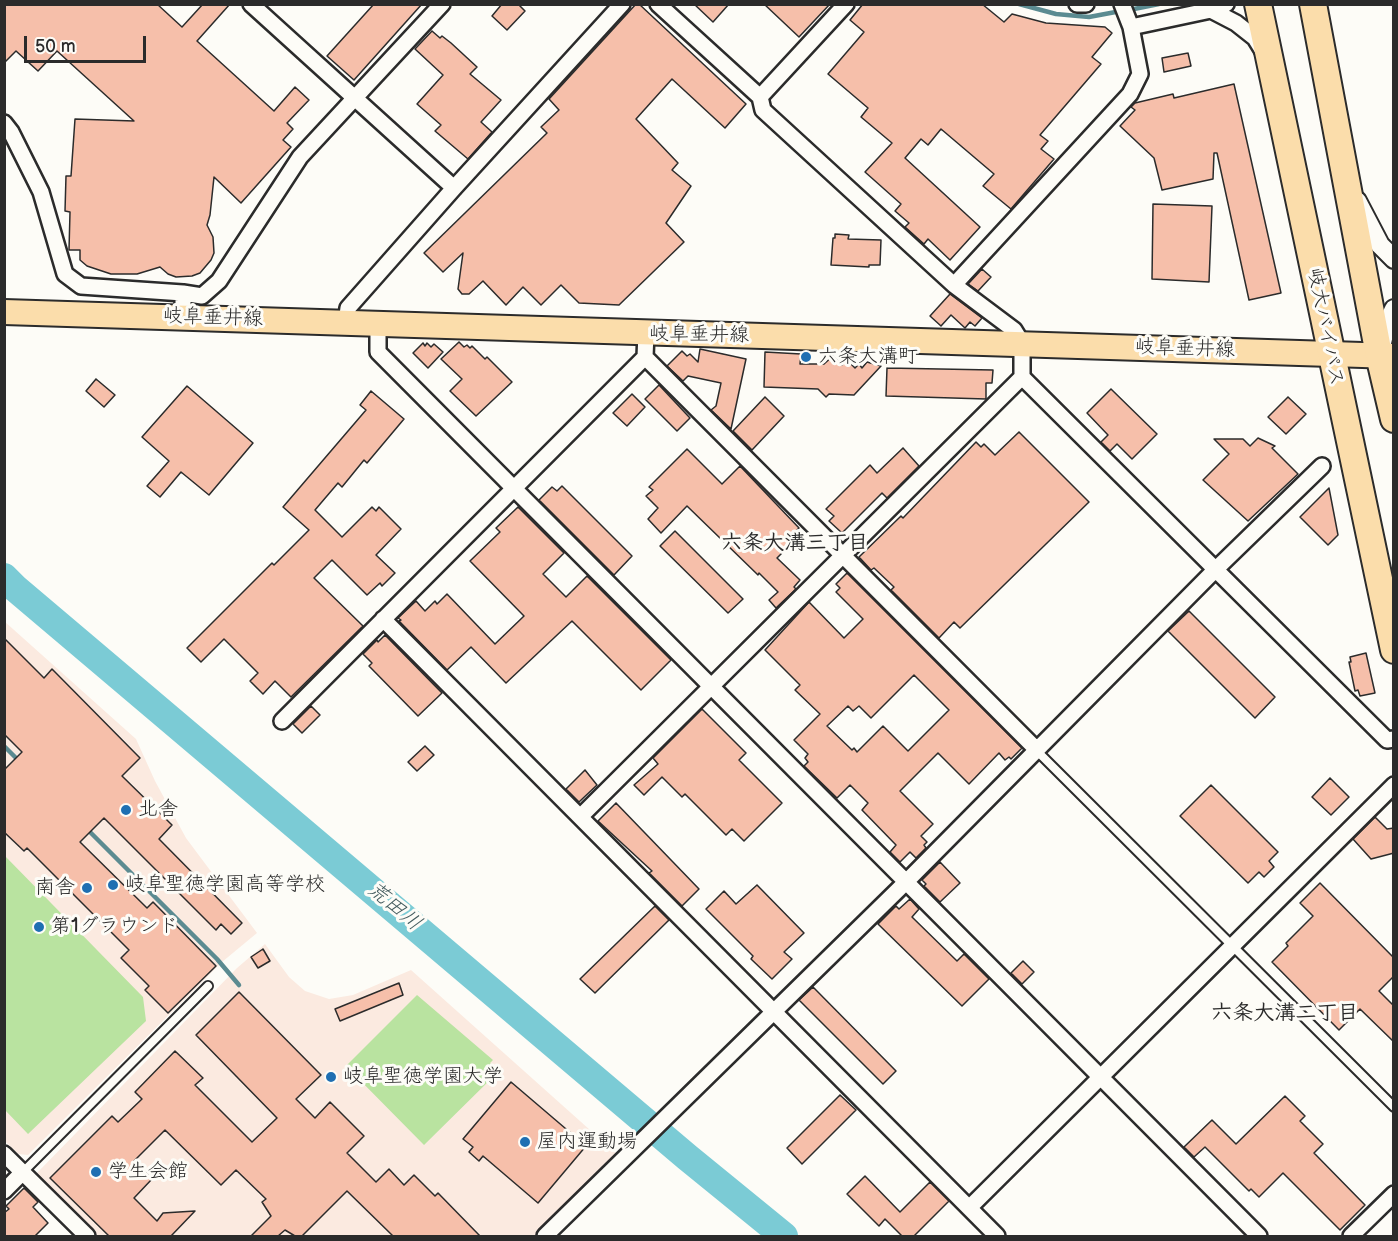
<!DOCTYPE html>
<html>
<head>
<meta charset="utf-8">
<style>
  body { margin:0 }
  #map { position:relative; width:1398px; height:1241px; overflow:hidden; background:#fdfcf7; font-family:"Balsamiq Sans",sans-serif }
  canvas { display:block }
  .frame { position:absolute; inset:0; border:6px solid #2b2b2b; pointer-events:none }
  .scale { position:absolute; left:24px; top:36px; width:122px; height:27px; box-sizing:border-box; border:3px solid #2b2b2b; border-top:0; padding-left:8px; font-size:18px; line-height:21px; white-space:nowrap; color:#2b2b2b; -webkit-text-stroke:4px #fdfcf7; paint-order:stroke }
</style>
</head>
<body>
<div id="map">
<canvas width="1398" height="1241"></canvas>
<div class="frame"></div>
<div class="scale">50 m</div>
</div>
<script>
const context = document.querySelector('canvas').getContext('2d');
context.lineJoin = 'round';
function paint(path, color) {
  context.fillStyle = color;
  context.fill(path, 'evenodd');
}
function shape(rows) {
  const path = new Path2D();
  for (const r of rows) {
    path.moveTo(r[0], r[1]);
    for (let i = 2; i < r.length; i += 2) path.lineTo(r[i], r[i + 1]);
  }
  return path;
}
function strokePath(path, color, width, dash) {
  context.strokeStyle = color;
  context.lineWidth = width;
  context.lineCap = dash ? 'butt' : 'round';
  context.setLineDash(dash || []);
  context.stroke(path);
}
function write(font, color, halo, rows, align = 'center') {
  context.font = font + ' "Balsamiq Sans","Klee One",sans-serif';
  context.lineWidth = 6;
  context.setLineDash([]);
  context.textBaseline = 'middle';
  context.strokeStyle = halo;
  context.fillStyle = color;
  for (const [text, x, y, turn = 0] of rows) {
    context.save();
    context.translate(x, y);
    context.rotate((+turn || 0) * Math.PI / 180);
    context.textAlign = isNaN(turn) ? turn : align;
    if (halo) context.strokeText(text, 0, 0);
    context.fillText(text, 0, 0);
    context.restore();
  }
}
paint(shape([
  [4,621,136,739,155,781,186,838,257,933,222,962,28,1155,18,1154,4,1140],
  [265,944,289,977,305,991,329,999,353,995,411,970,618,1155,534,1236,98,1236,36,1174,237,968]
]), '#fbeae0');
paint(shape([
  [5,856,143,997,146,1021,28,1134,5,1110],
  [417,995,493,1060,490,1063,498,1072,424,1145,346,1066]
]), '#b9e3a0');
strokePath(shape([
  [1019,4,1056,14,1089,17,1121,11],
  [1129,10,1159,4],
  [4,746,20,762],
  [86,828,217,959,239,985]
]), '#5b8b91', 4.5);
strokePath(shape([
  [4,577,15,588,687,1157,784,1236]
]), '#7bcbd5', 28);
const building = shape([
  [4,4,157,4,182,27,203,4,230,4,197,41,274,111,295,87,309,100,287,123,293,129,283,140,291,147,241,203,214,177,210,215,207,225,213,237,214,253,211,260,200,273,192,276,176,277,168,274,160,267,137,274,111,274,87,266,80,260,80,250,69,250,70,212,65,211,66,176,71,176,75,119,134,121,57,51,38,71,16,51,4,63,4,4],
  [374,4,422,4,354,80,327,56,374,4],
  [502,4,518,4,525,11,507,30,492,16,502,4],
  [636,4,639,4,746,104,725,128,672,79,636,119,678,163,672,170,691,186,666,223,684,242,619,305,579,303,561,285,541,305,523,287,506,305,483,281,469,294,462,294,458,289,463,253,443,272,424,253,547,133,541,127,559,110,549,99,636,4],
  [694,4,729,4,713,22,694,4],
  [764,4,830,4,799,37,764,4],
  [863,4,982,4,1004,22,1012,14,1046,23,1105,27,1112,33,1092,57,1101,64,1040,135,1048,141,1041,149,1054,159,1011,209,983,186,994,174,941,129,928,145,921,139,905,158,980,227,950,260,928,239,924,244,905,227,909,223,895,211,901,204,865,172,892,143,861,117,868,108,828,74,864,32,850,20,863,4],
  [432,31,440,38,442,36,451,43,477,67,470,74,501,100,481,122,492,132,468,159,435,131,441,125,417,104,443,75,415,49,432,31],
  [1188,53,1191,66,1164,72,1162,58,1188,53],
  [1234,84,1281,293,1249,300,1217,153,1214,153,1213,179,1162,190,1154,158,1120,126,1135,110,1131,107,1135,103,1173,94,1174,98,1234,84],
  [1153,204,1212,206,1209,282,1152,279,1153,204],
  [835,234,849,235,848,239,881,240,880,265,869,265,869,267,831,265,833,238,835,238,835,234],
  [982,269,991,277,978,291,968,284,982,269],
  [950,294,982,318,975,326,970,322,965,328,951,315,941,326,930,316,950,294],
  [459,342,464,347,467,345,470,348,472,346,485,359,487,357,512,382,476,416,450,391,462,379,441,359,459,342],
  [423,343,425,346,427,343,431,347,434,344,443,352,428,368,413,353,423,343],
  [700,349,746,359,731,429,711,410,716,406,721,383,688,376,683,381,667,366,682,351,687,356,690,354,698,362,700,349],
  [765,352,801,354,800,364,824,364,833,356,842,365,847,360,855,368,859,364,862,368,867,362,881,366,854,395,829,394,826,397,818,389,764,387,765,352],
  [887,368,993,370,992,383,986,383,986,399,886,396,887,368],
  [96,379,115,395,104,407,86,391,96,379],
  [659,385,690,418,677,431,645,399,659,385],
  [187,386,253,443,209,495,181,472,160,497,147,486,169,461,142,437,187,386],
  [1111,389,1157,434,1132,459,1117,444,1110,451,1101,442,1108,435,1087,413,1111,389],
  [371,391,404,419,367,463,364,460,342,487,338,483,315,510,342,537,372,507,376,511,379,507,401,529,376,555,395,573,382,586,380,583,367,595,332,560,314,578,363,626,291,697,275,681,263,694,250,681,258,673,224,639,201,662,187,648,272,563,274,565,309,530,283,507,366,410,360,405,371,391],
  [632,394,645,407,627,426,613,413,632,394],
  [765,397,784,416,752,450,733,431,765,397],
  [1288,397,1306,414,1286,434,1268,417,1288,397],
  [1019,432,1089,502,960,628,954,622,939,638,891,590,894,587,874,568,871,570,859,557,901,516,903,518,976,442,981,447,984,444,995,455,1019,432],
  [1258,438,1275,446,1272,448,1298,474,1248,521,1203,480,1229,454,1214,439,1243,439,1250,446,1258,438],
  [903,448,919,466,887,498,882,493,842,533,829,521,834,516,826,509,870,465,877,473,903,448],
  [687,449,722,484,740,466,799,528,795,532,799,536,777,558,800,580,794,587,796,589,776,608,769,600,778,592,759,573,758,575,687,506,661,533,648,519,658,508,646,496,653,490,649,487,687,449],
  [562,486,632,556,614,575,539,500,552,487,557,491,562,486],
  [1329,488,1338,535,1328,545,1300,517,1329,488],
  [518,507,564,553,543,574,566,597,587,576,671,660,641,690,572,621,506,683,471,647,447,670,399,621,401,620,398,618,416,601,425,611,435,601,437,604,447,594,495,644,524,616,470,561,500,532,496,528,518,507],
  [675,531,743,599,728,613,660,546,675,531],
  [847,573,1022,748,1011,759,1009,757,1005,760,999,753,969,784,938,753,900,791,933,824,921,836,927,842,924,845,926,848,916,858,910,852,900,862,890,852,896,845,862,810,868,803,850,785,837,798,804,766,808,762,805,758,808,754,794,740,820,714,795,690,800,685,765,650,809,602,844,638,863,619,836,592,840,588,836,584,847,573],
  [914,675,949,710,908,751,883,726,857,752,854,748,852,750,827,726,848,706,853,711,859,706,871,718,914,675],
  [1189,611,1275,697,1255,718,1168,631,1189,611],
  [385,635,442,693,418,716,369,666,372,663,363,654,377,640,378,642,385,635],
  [4,638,44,678,52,669,140,758,122,776,172,825,159,839,242,923,231,934,221,924,216,930,104,818,80,842,147,908,153,902,216,966,168,1013,145,990,149,986,121,958,129,950,27,848,24,851,4,832,4,770,22,752,4,734,4,638],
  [1366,653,1375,693,1360,696,1358,690,1355,691,1349,662,1351,662,1350,657,1366,653],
  [311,706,320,715,302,733,293,724,311,706],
  [702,709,746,753,739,760,782,803,744,841,732,829,726,835,685,794,682,797,662,777,644,795,634,785,658,764,653,758,702,709],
  [425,746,434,755,417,771,408,762,425,746],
  [585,770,597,785,579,802,566,789,585,770],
  [1330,778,1349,797,1331,815,1312,797,1330,778],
  [1211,785,1278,852,1269,861,1274,867,1264,877,1259,872,1248,883,1180,816,1211,785],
  [616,803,699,889,682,906,649,873,652,871,598,821,616,803],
  [1375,817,1387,829,1394,828,1394,853,1371,859,1353,839,1375,817],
  [940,862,960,883,940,902,924,886,926,884,922,880,940,862],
  [1320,883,1394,958,1394,976,1379,991,1394,1006,1394,1042,1360,1009,1339,1030,1272,962,1288,946,1286,943,1313,916,1300,903,1320,883],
  [757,885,804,933,784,952,792,959,772,979,751,959,753,956,706,909,724,891,736,904,757,885],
  [910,899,919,909,912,917,957,961,964,954,989,979,962,1006,878,924,896,906,899,909,910,899],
  [655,906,669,920,595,993,580,979,655,906],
  [263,949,270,961,258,968,251,957,263,949],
  [1023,961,1034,972,1022,984,1011,973,1023,961],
  [399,983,403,995,340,1021,335,1009,399,983],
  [813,987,896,1071,883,1084,799,1000,813,987],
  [239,992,321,1075,296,1099,315,1118,330,1102,364,1136,347,1153,376,1182,389,1169,404,1185,414,1175,435,1196,438,1193,480,1236,393,1236,347,1191,302,1236,295,1236,285,1230,278,1236,251,1236,271,1216,262,1202,266,1199,236,1170,221,1185,165,1130,134,1161,152,1179,134,1198,157,1221,163,1213,195,1211,171,1236,109,1236,50,1178,112,1116,118,1122,142,1099,135,1092,175,1051,203,1078,195,1085,252,1142,277,1118,196,1035,239,992],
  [511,1082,586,1146,538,1203,483,1156,479,1161,469,1152,473,1147,463,1139,511,1082],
  [840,1095,856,1110,802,1164,787,1148,840,1095],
  [1285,1096,1305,1116,1300,1121,1323,1144,1314,1153,1365,1205,1340,1230,1283,1173,1259,1197,1251,1189,1249,1191,1205,1147,1194,1157,1184,1147,1212,1120,1236,1144,1285,1096],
  [865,1176,900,1212,930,1182,949,1201,914,1236,902,1236,885,1219,879,1226,847,1194,865,1176],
  [24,1188,38,1202,33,1207,48,1223,35,1236,4,1236,4,1213,9,1209,6,1206,24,1188]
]);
paint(building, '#f6bfaa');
strokePath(building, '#2b2b2b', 1.5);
const service = shape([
  [1036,750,1394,1107],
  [23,1172,208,986]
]);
const minor = shape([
  [251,4,454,188],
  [1077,4,1086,4],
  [1211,10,1236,23,1255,38,1263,51],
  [1131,27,1211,10,1226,4],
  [760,97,846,4],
  [4,123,11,132,41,192,65,274,81,286,183,293,183,317],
  [954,285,1130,94,1140,74,1131,27,1122,4],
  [183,293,202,296,219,281,300,157,442,4],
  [346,323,348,308,454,188,622,4],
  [378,324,378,352,1259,1236],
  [645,357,1036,749],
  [1022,377,1387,740,1394,739],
  [383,619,997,1236],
  [282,721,645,357,646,333],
  [580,817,1022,377,1022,343,1014,330,954,285,763,110,760,97,658,4],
  [4,1154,87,1236],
  [4,1191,23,1172],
  [969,1208,1394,785],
  [545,1236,906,882,1215,570,1322,466],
  [1351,1236,1394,1194]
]);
const tertiary = shape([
  [1357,201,1380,245,1394,259],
  [1381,347,1386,326,1394,309]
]);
const primary = shape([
  [4,312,1394,356]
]);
const trunk = shape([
  [1258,4,1394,650],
  [1313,4,1379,355,1394,419]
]);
strokePath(service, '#2b2b2b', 12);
strokePath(minor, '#2b2b2b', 20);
strokePath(tertiary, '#2b2b2b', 22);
strokePath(primary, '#2b2b2b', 28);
strokePath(trunk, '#2b2b2b', 30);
strokePath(service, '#fdfcf7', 8);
strokePath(minor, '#fdfcf7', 15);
strokePath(tertiary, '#fdfcf7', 18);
strokePath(primary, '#fbddab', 24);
strokePath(trunk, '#fbddab', 26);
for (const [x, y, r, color] of [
  [806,357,6,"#1f6fb2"],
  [126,810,6,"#1f6fb2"],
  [113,885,6,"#1f6fb2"],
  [87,888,6,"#1f6fb2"],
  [39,927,6,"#1f6fb2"],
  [331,1077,6,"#1f6fb2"],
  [525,1142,6,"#1f6fb2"],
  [96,1172,6,"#1f6fb2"]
]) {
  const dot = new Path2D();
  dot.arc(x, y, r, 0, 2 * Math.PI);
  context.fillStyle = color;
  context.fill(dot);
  strokePath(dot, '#fdfcf7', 2);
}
write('20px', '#2b2b2b', '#fdfcf7', [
  ["岐阜垂井線",213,318,2],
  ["岐大バイパス",1325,327,79],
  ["岐阜垂井線",699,335,1],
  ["岐阜垂井線",1185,349,2]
]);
write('20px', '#2b2b2b', '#fdfcf7', [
  ["六条大溝町",818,357],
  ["北舎",138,810],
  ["岐阜聖徳学園高等学校",125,885],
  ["南舎",75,888,"right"],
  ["第1グラウンド",51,927],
  ["岐阜聖徳学園大学",343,1077],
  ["屋内運動場",537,1142],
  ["学生会館",108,1172]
], 'left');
write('bold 21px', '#2b2b2b', '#fdfcf7', [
  ["六条大溝三丁目",795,544],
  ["六条大溝二丁目",1285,1014]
]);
write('italic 21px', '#435b5e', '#fdfcf7', [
  ["荒田川",394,907,40]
]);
</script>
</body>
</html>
